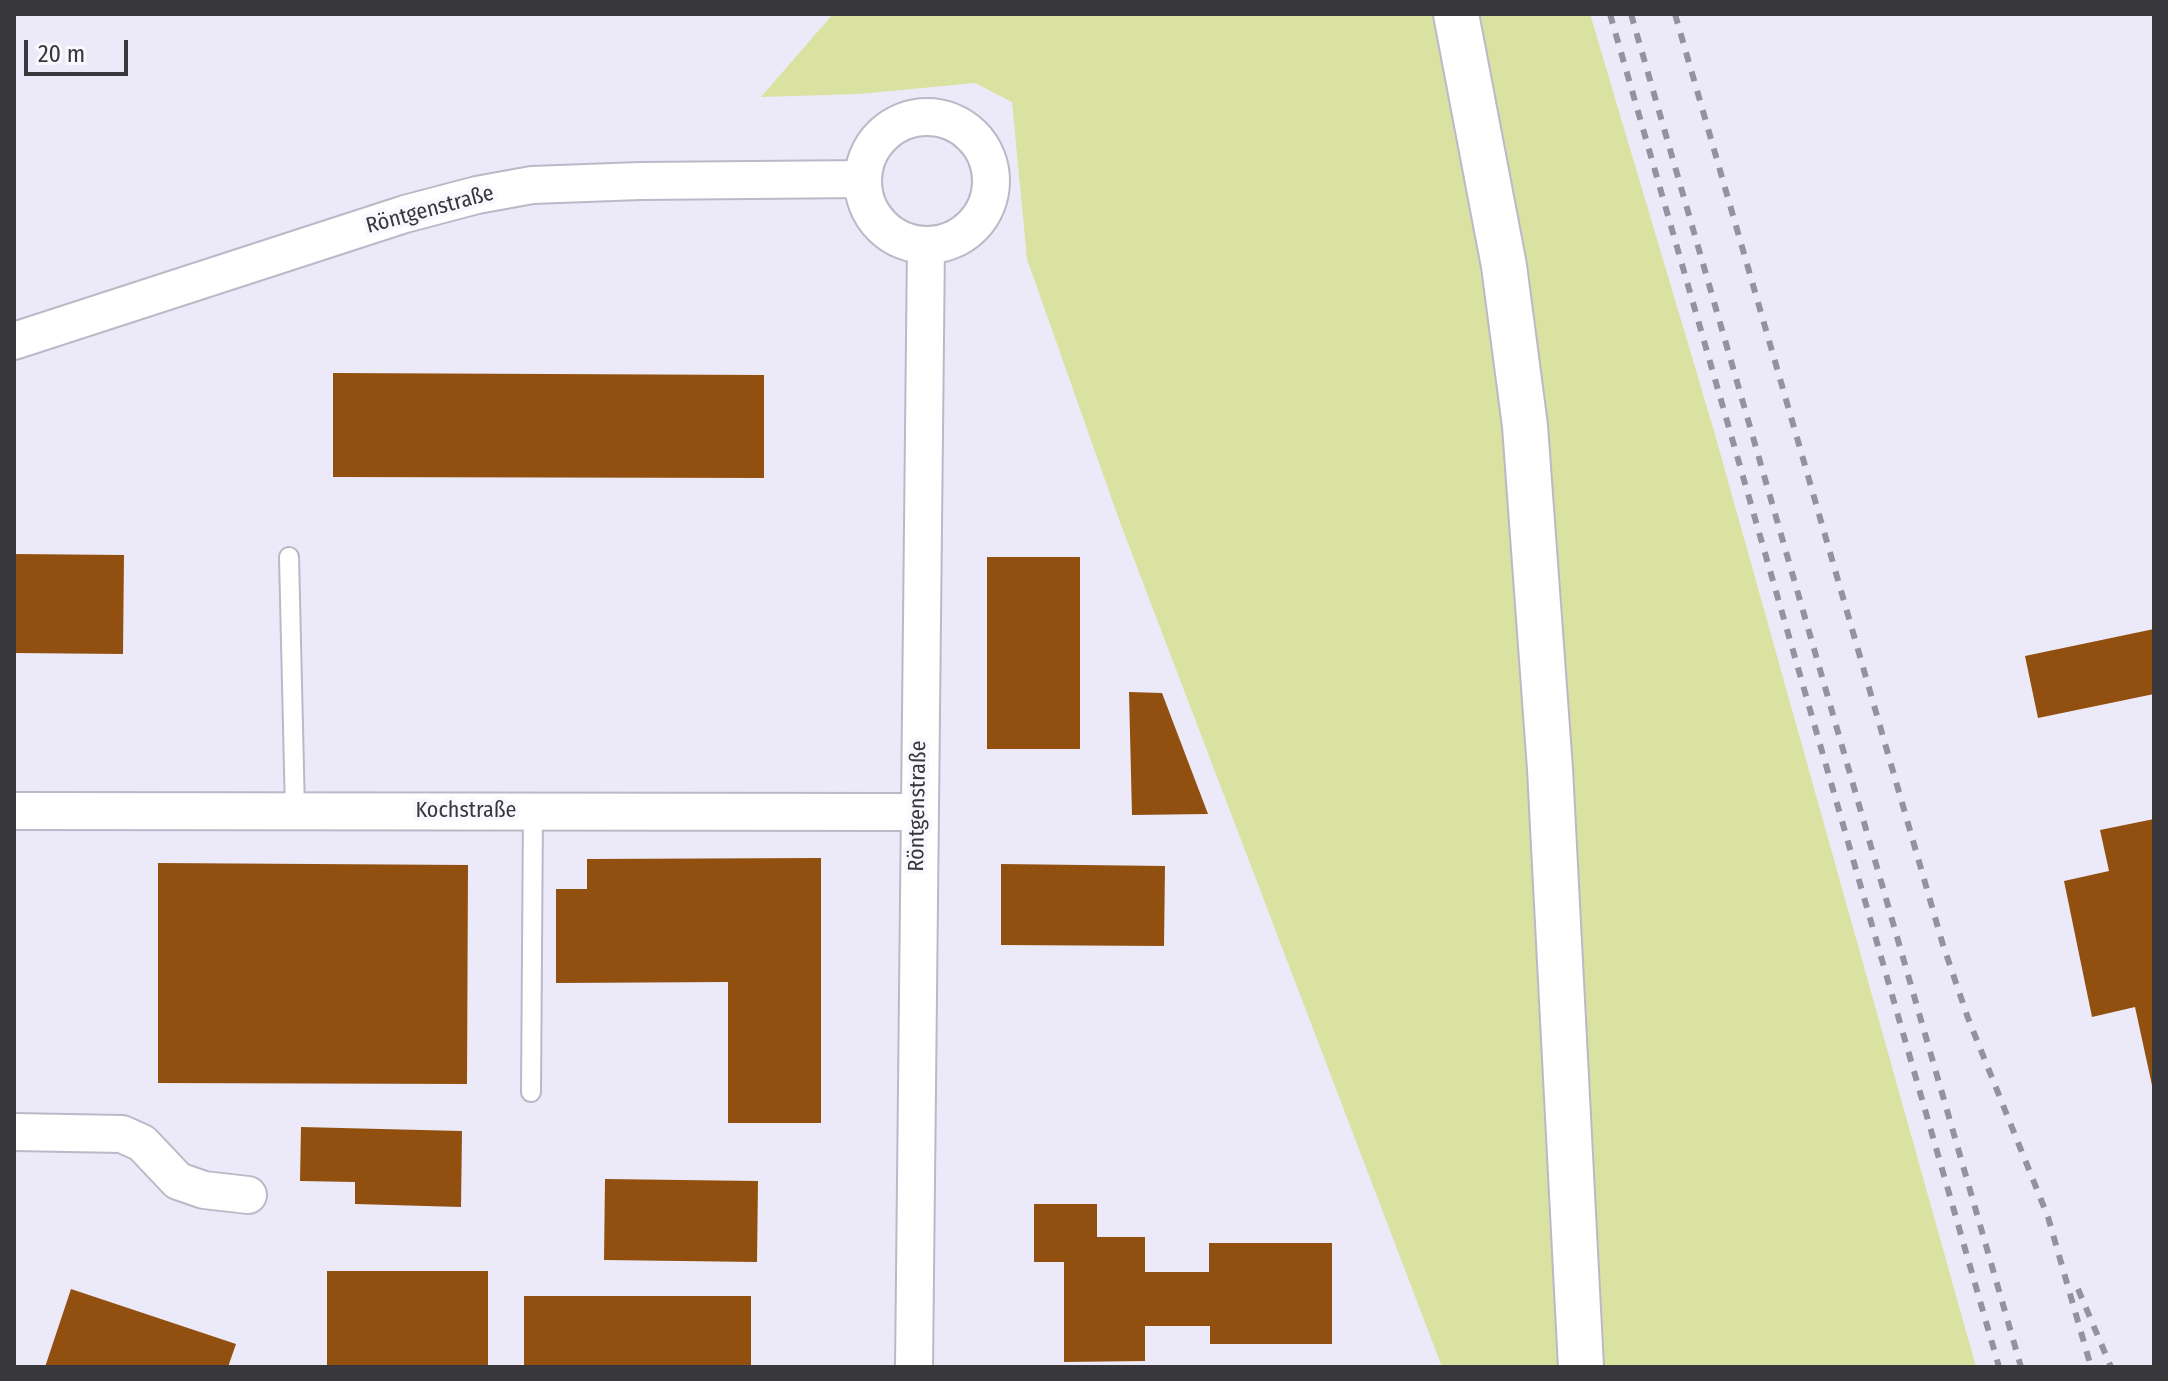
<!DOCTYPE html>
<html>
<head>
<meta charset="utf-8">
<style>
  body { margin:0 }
  #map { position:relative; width:2168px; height:1381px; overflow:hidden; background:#eceaf9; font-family:"Fira Sans Condensed",sans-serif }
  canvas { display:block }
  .frame { position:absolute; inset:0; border:16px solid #37373c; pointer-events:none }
  .scale { position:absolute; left:24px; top:40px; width:104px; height:36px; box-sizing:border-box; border:4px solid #37373c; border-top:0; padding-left:10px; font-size:24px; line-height:28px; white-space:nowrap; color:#37373c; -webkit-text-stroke:6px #f9f8fe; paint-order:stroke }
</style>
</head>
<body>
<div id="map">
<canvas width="2168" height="1381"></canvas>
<div class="frame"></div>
<div class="scale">20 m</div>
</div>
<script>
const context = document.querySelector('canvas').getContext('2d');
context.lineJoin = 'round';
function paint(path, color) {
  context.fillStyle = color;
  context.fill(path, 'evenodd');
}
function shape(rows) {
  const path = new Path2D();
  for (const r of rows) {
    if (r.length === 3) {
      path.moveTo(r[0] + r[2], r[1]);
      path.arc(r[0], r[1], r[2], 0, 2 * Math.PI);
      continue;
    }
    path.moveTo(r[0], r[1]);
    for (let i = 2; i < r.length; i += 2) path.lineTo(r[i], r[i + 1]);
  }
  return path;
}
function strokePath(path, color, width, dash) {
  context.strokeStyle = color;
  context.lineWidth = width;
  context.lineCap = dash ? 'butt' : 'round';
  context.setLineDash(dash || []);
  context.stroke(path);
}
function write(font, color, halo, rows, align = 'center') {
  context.font = font + ' "Fira Sans Condensed",sans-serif';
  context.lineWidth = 8;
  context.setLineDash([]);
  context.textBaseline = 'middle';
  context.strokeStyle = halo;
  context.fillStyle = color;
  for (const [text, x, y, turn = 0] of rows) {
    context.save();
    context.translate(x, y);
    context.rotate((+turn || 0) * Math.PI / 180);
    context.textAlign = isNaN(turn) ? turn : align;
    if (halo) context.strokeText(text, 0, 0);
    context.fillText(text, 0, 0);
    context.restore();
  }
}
paint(shape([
  [833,14,1590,14,1714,431,1976,1367,1442,1367,1121,525,1027,259,1012,102,975,83,859,94,761,97]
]), '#d9e2a1');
paint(shape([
  [333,373,764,375,764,478,333,477],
  [14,554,124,555,123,654,14,653],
  [987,557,1080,557,1080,749,987,749],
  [2154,629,2154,694,2038,718,2025,656],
  [1129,692,1162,693,1208,814,1132,815],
  [2154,819,2154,1090,2153,1090,2135,1007,2092,1017,2064,881,2109,871,2100,830],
  [821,858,821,1123,728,1123,728,982,556,983,556,889,587,889,587,859],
  [158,863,468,865,467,1084,158,1083],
  [1001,864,1165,866,1164,946,1001,945],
  [301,1127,462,1131,461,1207,355,1204,355,1182,300,1181],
  [605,1179,758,1181,757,1262,604,1260],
  [1034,1204,1097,1204,1097,1237,1145,1237,1145,1272,1209,1272,1209,1243,1332,1243,1332,1344,1210,1344,1210,1326,1145,1326,1145,1361,1064,1362,1064,1262,1034,1262],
  [327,1271,488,1271,488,1367,327,1367],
  [71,1289,236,1344,228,1367,45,1367],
  [524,1296,751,1296,751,1367,524,1367]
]), '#91500f');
const service = shape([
  [289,557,295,811],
  [531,1092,533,811]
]);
const minor = shape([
  [927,181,64],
  [14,341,405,214,477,195,532,185,640,181,863,179],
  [14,811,918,812],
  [14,1132,122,1134,142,1143,178,1181,204,1190,248,1195],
  [914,1367,926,245]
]);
const secondary = shape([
  [1456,14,1504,266,1525,426,1550,769,1581,1367]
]);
strokePath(service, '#bbb9c7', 22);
strokePath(minor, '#bbb9c7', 40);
strokePath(secondary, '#bbb9c7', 48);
strokePath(service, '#fff', 18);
strokePath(minor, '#fff', 36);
strokePath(secondary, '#fff', 44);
strokePath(shape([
  [1610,14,1999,1367],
  [1631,14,2021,1367],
  [1675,14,1943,945,1968,1018,2048,1217,2091,1367],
  [2078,1289,2111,1367]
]), '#94939d', 6, [10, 10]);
write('22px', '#37373c', '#f9f8fe', [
  ["Röntgenstraße",430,210,-15],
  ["Röntgenstraße",918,806,-89],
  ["Kochstraße",466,811]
]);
</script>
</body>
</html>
